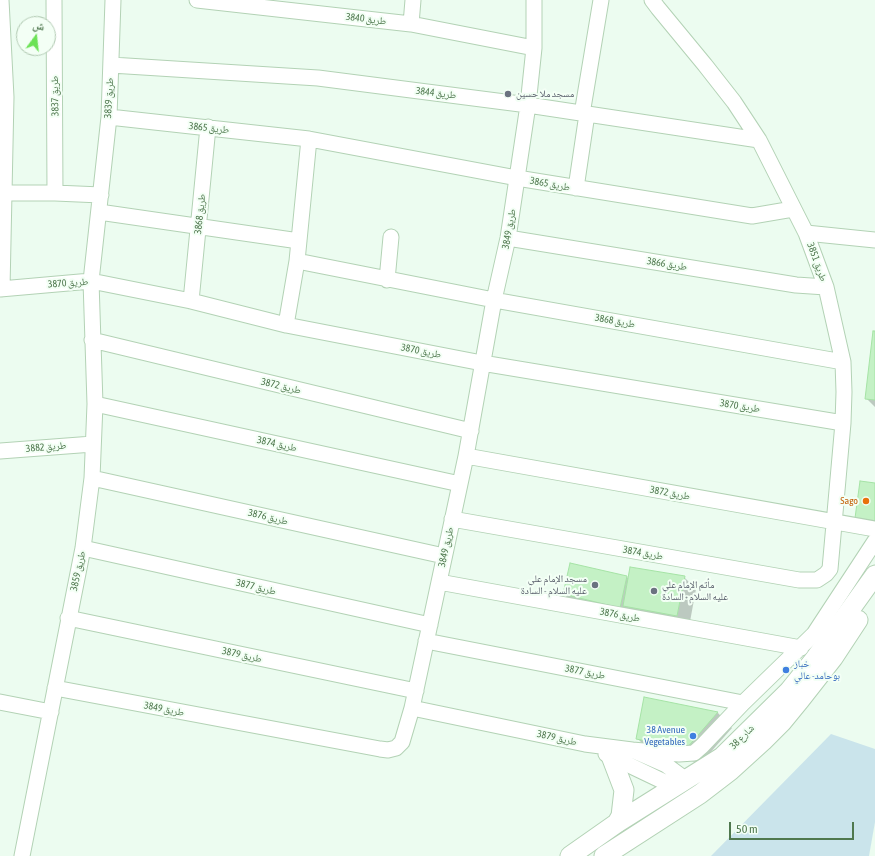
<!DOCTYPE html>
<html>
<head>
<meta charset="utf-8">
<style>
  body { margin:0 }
  #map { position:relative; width:875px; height:856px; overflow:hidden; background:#ecfcf0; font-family:"Asap Condensed","Noto Naskh Arabic",sans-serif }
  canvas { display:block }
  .north { position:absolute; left:16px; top:16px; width:40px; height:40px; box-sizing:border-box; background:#f3fff5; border:1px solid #b1c9b2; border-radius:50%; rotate:15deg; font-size:11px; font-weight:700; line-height:16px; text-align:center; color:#4f784e }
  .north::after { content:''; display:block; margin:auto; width:14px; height:18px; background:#6ce256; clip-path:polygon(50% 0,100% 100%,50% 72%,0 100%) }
  .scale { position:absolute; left:729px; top:822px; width:125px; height:18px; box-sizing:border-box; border:2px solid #4f784e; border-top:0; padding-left:5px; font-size:12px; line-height:14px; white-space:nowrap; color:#4f784e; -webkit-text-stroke:3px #f3fff5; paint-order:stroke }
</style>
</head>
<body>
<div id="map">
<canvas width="875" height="856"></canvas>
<div class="north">ش</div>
<div class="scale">50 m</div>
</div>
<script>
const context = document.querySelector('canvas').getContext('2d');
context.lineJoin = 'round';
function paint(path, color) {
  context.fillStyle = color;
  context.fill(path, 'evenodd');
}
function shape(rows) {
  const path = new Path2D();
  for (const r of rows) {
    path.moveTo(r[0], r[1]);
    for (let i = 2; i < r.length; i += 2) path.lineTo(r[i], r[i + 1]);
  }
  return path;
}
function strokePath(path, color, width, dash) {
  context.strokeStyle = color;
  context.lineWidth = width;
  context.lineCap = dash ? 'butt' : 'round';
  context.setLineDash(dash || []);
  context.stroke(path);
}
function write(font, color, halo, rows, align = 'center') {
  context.font = font + ' "Asap Condensed","Noto Naskh Arabic",sans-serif';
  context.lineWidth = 4;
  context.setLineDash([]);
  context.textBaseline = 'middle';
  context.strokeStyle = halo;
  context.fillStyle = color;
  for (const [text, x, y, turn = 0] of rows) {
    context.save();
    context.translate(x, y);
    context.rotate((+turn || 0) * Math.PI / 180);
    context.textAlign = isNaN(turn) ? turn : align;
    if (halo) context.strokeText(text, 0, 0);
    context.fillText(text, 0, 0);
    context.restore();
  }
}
paint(shape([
  [831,734,875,749,875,822,869,856,711,856]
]), '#cae4eb');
paint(shape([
  [875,332,875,407,866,398],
  [571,564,627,577,629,579,684,577,696,589,689,627,575,606,564,594],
  [644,699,718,713,732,728,701,763,652,753,637,738]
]), '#0003');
const building = shape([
  [873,331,875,331,875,400,865,399,873,331],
  [860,481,875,483,875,521,855,518,860,481],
  [570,563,627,576,620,608,563,594,570,563],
  [630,567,685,576,677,616,623,606,630,567],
  [644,697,718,712,686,749,636,739,644,697]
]);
paint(building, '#c4f1c5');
strokePath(building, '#a5e3a5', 1);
const minor = shape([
  [1,0,6,97,2,289],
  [54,0,55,193],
  [197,0,411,24,534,48],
  [411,24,413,0],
  [111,65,318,78,528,105,759,140],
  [582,114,601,0],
  [109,117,309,139,517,178,752,216,793,209],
  [576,188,587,114],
  [0,193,55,193,101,195],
  [99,212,299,241],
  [806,233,875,240],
  [508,238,796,285,826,287],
  [297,261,494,300,843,362],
  [387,280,391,237],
  [0,289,91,281,191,301,286,325,482,363,843,423],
  [191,301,208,127],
  [286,325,297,261,309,139],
  [92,340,471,431],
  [95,404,460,484],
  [0,451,93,444],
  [466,456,875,529],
  [92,478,444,556],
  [452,519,799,580,817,580,826,574,830,569,843,423,844,392,843,362,826,287,806,233,759,140,734,102,705,65,658,8,652,0],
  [83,548,430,625],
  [439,582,801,648],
  [68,618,416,691],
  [426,641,743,703],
  [55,688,380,749,388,750,396,748,402,742,412,708,466,456,494,300,508,238,528,105,534,48,534,0],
  [0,702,51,712],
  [412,708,585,744,632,750,666,765,685,779],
  [632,750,679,754,694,753,702,746,743,703,814,634,875,541],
  [606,754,675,787],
  [22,856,83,548,92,478,95,404,91,281,109,117,113,0]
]);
const tertiary = shape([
  [611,756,624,790,621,816,617,823],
  [570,856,617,823,722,757,789,691,814,660,875,575],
  [604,856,700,794,730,771,763,741,782,722,800,700,833,658,858,620]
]);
strokePath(minor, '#b3d2b5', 17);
strokePath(tertiary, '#b3d2b5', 21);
strokePath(minor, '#fff', 15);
strokePath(tertiary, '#fff', 19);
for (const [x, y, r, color] of [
  [508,94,4,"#6b7280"],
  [866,501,4,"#e8710a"],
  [595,585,4,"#6b7280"],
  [654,591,4,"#6b7280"],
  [786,670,4,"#3f7fe0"],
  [693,736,4,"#3f7fe0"]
]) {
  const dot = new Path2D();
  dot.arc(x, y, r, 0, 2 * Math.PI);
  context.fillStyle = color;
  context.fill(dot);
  strokePath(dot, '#f3fff5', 1.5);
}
write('10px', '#4f784e', '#f3fff5', [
  ["طريق 3840",366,19,7],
  ["طريق 3844",436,93,7],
  ["طريق 3837",55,96,-91],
  ["طريق 3839",109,98,-87],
  ["طريق 3865",209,128,6],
  ["طريق 3865",550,184,10],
  ["طريق 3868",200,214,-84],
  ["طريق 3849",509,229,-80],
  ["طريق 3851",817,262,70],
  ["طريق 3866",667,264,9],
  ["طريق 3870",68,283,-4],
  ["طريق 3868",615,321,10],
  ["طريق 3870",421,351,11],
  ["طريق 3872",281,386,13],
  ["طريق 3870",740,406,9],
  ["طريق 3874",277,444,12],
  ["طريق 3882",46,447,-5],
  ["طريق 3872",670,493,10],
  ["طريق 3876",268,517,13],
  ["طريق 3849",446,547,-78],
  ["طريق 3874",643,553,10],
  ["طريق 3859",78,571,-78],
  ["طريق 3877",256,587,13],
  ["طريق 3876",620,615,10],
  ["طريق 3879",242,655,12],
  ["طريق 3877",585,672,11],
  ["طريق 3849",164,709,11],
  ["شارع 38",742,737,-45],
  ["طريق 3879",557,738,12]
]);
write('10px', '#5b616d', '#f3fff5', [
  ["مسجد ملا حسين",516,94],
  ["مسجد الإمام علي",587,579,"right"],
  ["عليه السلام - السادة",587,591,"right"],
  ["مأتم الإمام علي",662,585],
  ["عليه السلام - السادة",662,597]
], 'left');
write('10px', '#c56008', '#f3fff5', [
  ["Sago",858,501]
], 'right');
write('10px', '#366cbe', '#f3fff5', [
  ["خباز",794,664],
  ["بوحامد- عالي",794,676],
  ["38 Avenue",685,730,"right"],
  ["Vegetables",685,742,"right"]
], 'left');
</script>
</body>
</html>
